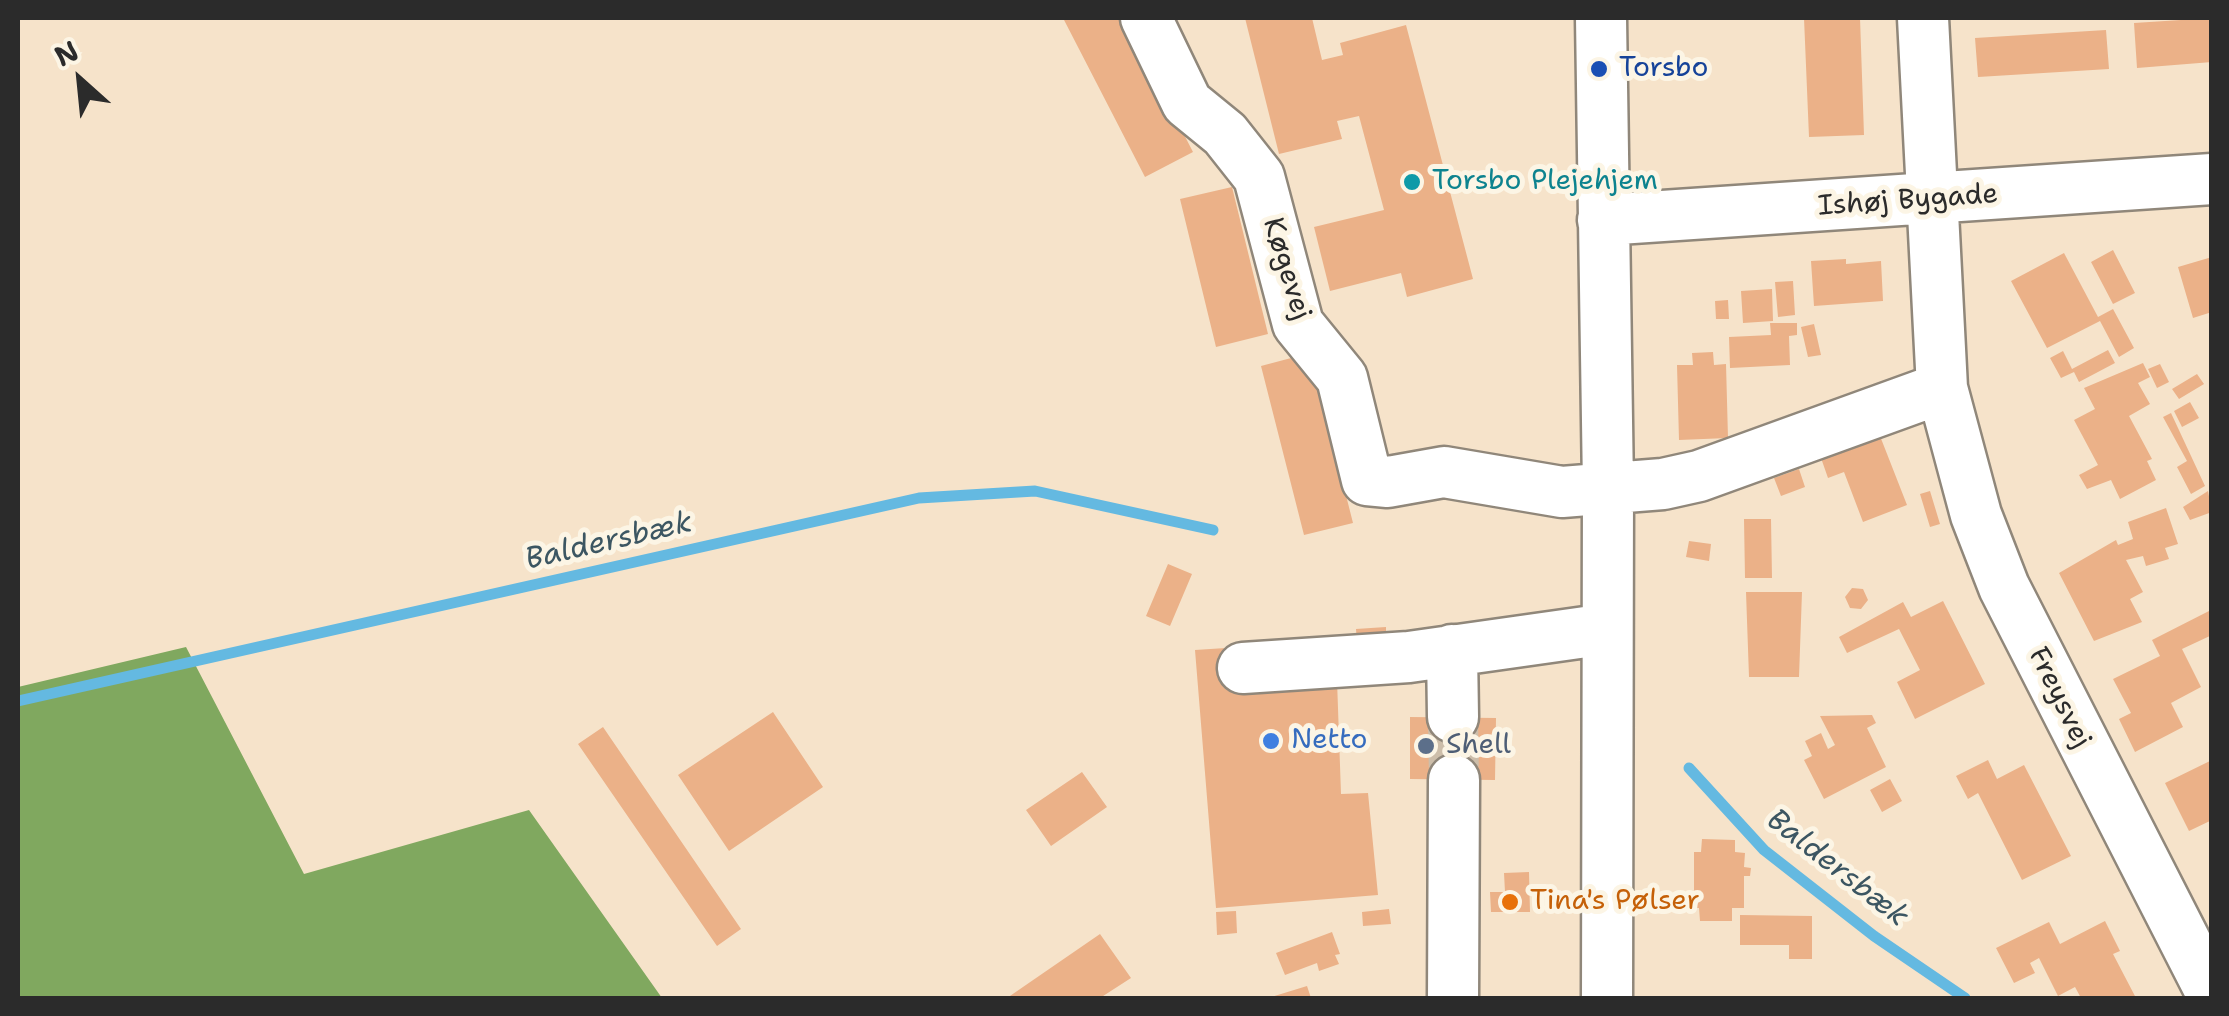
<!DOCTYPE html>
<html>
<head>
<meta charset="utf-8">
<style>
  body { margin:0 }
  #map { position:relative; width:2229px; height:1016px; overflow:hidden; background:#f6e3ca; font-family:"Shantell Sans",sans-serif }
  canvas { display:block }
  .frame { position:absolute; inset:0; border:20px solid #2b2b2b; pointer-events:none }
  .north { position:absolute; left:30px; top:30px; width:100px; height:100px; -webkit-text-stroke:8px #fcf5e5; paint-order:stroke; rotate:333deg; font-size:28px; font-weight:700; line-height:40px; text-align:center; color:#2b2b2b }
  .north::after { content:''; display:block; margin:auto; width:35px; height:45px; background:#2b2b2b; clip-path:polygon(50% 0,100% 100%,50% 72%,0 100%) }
</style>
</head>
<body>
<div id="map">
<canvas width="2229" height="1016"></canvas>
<div class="frame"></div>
<div class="north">N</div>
</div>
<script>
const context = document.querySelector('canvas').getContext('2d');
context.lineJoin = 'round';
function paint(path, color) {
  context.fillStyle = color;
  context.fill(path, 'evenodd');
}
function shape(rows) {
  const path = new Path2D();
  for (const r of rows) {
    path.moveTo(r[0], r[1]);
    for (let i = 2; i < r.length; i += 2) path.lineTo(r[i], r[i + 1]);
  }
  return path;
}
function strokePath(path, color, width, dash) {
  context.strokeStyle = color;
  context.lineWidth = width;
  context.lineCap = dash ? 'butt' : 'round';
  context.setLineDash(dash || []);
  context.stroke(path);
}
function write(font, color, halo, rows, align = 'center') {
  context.font = font + ' "Shantell Sans",sans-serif';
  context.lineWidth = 10;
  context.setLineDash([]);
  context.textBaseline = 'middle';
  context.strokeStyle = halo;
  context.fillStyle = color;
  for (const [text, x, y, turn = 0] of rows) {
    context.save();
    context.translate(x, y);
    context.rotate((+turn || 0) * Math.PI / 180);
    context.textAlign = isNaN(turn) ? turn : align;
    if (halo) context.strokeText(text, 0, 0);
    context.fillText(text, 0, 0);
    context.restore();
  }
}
paint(shape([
  [186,647,304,874,529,810,662,998,18,998,18,687]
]), '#80a85f');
strokePath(shape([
  [18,701,919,498,1035,491,1213,530],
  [1689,768,1764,850,1874,936,1965,998]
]), '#64b9e1', 11);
paint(shape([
  [1063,18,1124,18,1193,152,1145,177],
  [1245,18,1312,18,1322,60,1343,55,1340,43,1406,25,1473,279,1407,297,1401,273,1330,291,1314,227,1384,210,1359,116,1337,121,1342,139,1279,154],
  [1804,18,1860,18,1864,135,1809,137],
  [2212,18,2212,62,2137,68,2134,23],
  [2106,30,2109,69,1978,77,1975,38],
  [1232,187,1268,334,1216,347,1180,199],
  [2113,250,2135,293,2113,304,2091,262],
  [2064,253,2098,317,2113,309,2134,348,2119,357,2100,321,2047,348,2011,281],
  [2212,257,2212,312,2193,318,2178,267],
  [1846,259,1846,264,1881,261,1883,301,1814,306,1811,261],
  [1793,281,1795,315,1778,317,1775,282],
  [1772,289,1773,321,1743,323,1741,291],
  [1728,300,1729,319,1716,319,1715,301],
  [1770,323,1797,323,1797,335,1789,336,1790,365,1730,368,1729,337,1771,335],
  [1814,324,1821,355,1808,357,1801,327],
  [2108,350,2115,363,2079,382,2074,372,2061,378,2050,358,2063,351,2072,369],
  [1713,352,1714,365,1726,364,1728,438,1679,440,1677,365,1693,365,1692,353],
  [1310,353,1353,523,1304,535,1261,366],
  [2143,363,2150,377,2138,383,2150,404,2129,416,2152,459,2147,461,2156,480,2120,499,2111,480,2087,489,2079,475,2098,465,2074,420,2095,409,2084,388],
  [2160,364,2169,382,2157,388,2148,369],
  [2197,374,2204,384,2179,399,2172,389],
  [2190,402,2199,418,2182,427,2174,411],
  [2171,413,2205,486,2191,494,2177,467,2187,461,2163,417],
  [1880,436,1907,505,1863,522,1844,472,1828,478,1821,458],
  [1799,469,1805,487,1781,496,1774,478],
  [1930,491,1940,524,1930,527,1920,494],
  [2208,491,2212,512,2190,520,2183,507],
  [2166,508,2178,544,2165,548,2169,559,2146,566,2143,556,2126,560,2143,592,2130,599,2142,622,2094,641,2059,573,2116,540,2118,545,2133,539,2128,522],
  [1744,519,1771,519,1772,578,1745,578],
  [1689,541,1711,544,1709,561,1686,557],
  [1168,564,1192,574,1170,626,1146,616],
  [1852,588,1863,589,1868,600,1861,609,1850,608,1845,597],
  [1746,592,1802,592,1799,677,1749,677],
  [1943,601,1985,684,1915,719,1897,682,1920,670,1899,629,1847,653,1839,637,1903,602,1911,617],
  [2209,611,2212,635,2182,649,2201,687,2171,703,2183,727,2135,752,2119,719,2131,713,2113,679,2160,656,2152,640],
  [1386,627,1386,640,1357,643,1356,629],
  [1241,647,1337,680,1341,794,1368,793,1378,895,1216,908,1195,650],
  [773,712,823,787,729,851,678,775],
  [1872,715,1876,723,1867,728,1886,767,1824,799,1804,760,1812,756,1805,741,1821,733,1828,749,1835,745,1820,716],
  [1410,717,1496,718,1495,780,1410,779],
  [603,727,741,929,717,946,578,744],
  [1988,760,1997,779,2024,765,2071,856,2022,880,1978,793,1968,799,1956,776],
  [2212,760,2212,820,2189,831,2165,783],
  [1082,772,1107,807,1051,846,1026,810],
  [1890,779,1902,801,1882,812,1870,790],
  [1702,839,1735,840,1735,852,1745,853,1744,867,1751,868,1750,876,1744,876,1744,908,1732,908,1732,921,1700,921,1699,908,1694,908,1694,852,1701,852],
  [1529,872,1530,912,1491,912,1490,892,1505,892,1504,873],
  [1389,909,1391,924,1363,926,1362,912],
  [1236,911,1237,933,1217,935,1216,912],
  [1740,915,1812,916,1812,959,1789,959,1789,945,1740,945],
  [2105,921,2120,951,2113,954,2136,998,2081,998,2075,987,2058,996,2039,958,2030,963,2035,973,2014,983,1996,948,2049,922,2060,944],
  [1332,932,1340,954,1335,955,1339,964,1319,971,1317,963,1285,975,1276,953],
  [1100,934,1131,978,1100,998,1007,998],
  [1307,986,1311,998,1268,998]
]), '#ebb188');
strokePath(shape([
  [1453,717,1454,780]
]), '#cdbeaa', 50, [50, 25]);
const minor = shape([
  [1146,18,1187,103,1225,134,1259,177,1298,324,1342,378,1367,480,1388,482,1444,472,1562,492,1663,484,1699,476,1942,388],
  [1601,18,1608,488,1607,998],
  [1923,18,1942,388,1976,515,2004,587,2212,994],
  [1603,220,2212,179],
  [1452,650,1453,717],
  [1243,668,1409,657,1607,629],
  [1453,998,1454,780]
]);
strokePath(minor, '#90877a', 55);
strokePath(minor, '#fff', 50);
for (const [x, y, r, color] of [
  [1599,69,10,"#1a4fb4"],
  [1412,182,10,"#0f9aa8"],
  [1271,741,10,"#3f7fe0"],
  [1426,746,10,"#5c6f8a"],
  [1510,902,10,"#e8710a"]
]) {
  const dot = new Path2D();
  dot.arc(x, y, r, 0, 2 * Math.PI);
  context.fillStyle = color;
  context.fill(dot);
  strokePath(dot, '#fcf5e5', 4);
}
write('28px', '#164399', '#fcf5e5', [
  ["Torsbo",1619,69]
], 'left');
write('28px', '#0d838f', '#fcf5e5', [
  ["Torsbo Plejehjem",1432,182]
], 'left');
write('28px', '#2b2b2b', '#fcf5e5', [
  ["Ishøj Bygade",1908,201,-4],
  ["Køgevej",1286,269,73],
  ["Freysvej",2059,698,64]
]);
write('28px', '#366cbe', '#fcf5e5', [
  ["Netto",1291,741]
], 'left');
write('28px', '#4e5e75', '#fcf5e5', [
  ["Shell",1446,746]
], 'left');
write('28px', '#c56008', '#fcf5e5', [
  ["Tina's Pølser",1530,902]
], 'left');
write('italic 30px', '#3c5662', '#fcf5e5', [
  ["Baldersbæk",609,542,-13],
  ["Baldersbæk",1837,869,38]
]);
</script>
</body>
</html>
